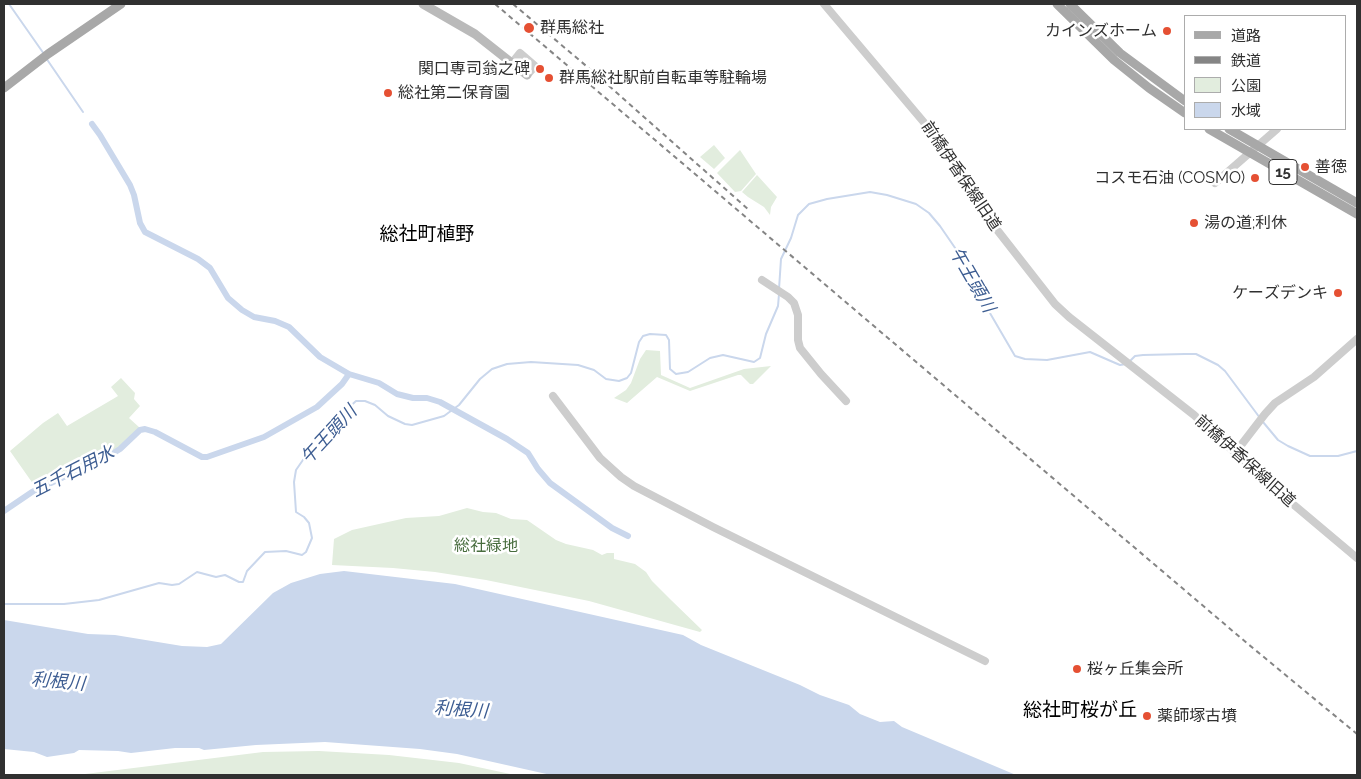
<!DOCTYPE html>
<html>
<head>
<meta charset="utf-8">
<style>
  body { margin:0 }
  #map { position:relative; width:1361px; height:779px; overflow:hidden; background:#fff; font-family:Raleway,"Noto Sans JP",sans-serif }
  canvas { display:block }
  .frame { position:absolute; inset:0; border:5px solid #303030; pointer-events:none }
  .legend { position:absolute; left:1184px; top:15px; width:162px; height:115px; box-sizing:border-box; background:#fff; border:1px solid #acacac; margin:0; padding:6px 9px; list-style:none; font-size:15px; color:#303030 }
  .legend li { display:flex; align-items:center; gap:10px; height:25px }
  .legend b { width:25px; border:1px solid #acacac }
</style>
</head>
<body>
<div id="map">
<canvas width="1361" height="779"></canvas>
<div class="frame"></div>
<ul class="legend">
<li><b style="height:6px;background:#a8a8a8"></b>道路</li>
<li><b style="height:6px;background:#858585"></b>鉄道</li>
<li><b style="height:14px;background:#e2edde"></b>公園</li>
<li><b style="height:14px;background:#cad7ec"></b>水域</li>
</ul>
</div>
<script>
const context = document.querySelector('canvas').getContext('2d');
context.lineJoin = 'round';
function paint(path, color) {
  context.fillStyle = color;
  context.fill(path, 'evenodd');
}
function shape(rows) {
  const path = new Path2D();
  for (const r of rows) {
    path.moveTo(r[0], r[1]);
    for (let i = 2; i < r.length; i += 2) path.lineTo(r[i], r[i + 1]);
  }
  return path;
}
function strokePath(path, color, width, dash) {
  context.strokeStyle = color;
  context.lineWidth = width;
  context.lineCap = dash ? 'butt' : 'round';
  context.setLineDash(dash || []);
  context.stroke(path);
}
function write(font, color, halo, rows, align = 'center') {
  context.font = font + ' Raleway,"Noto Sans JP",sans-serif';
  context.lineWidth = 5;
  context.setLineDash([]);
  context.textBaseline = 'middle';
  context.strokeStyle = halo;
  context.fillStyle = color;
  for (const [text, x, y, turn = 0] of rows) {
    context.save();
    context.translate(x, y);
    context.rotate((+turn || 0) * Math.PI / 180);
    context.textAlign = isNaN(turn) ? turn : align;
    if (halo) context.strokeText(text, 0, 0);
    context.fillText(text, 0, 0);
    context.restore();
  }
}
paint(shape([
  [714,145,725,158,714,169,700,157],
  [740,150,756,174,741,191,735,192,717,173],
  [757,175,777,197,771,207,770,215,764,207,748,197,742,192],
  [646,350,660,351,661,375,690,388,744,369,771,366,753,384,750,384,741,375,738,375,690,391,657,377,627,403,614,398,626,390,631,383,640,359],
  [121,378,135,393,134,399,140,406,129,418,140,428,119,448,47,484,36,488,10,451,43,423,58,413,67,426,113,399,118,396,111,387],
  [467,508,483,512,496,513,511,519,527,520,556,540,566,544,593,550,602,555,607,553,614,553,614,559,635,564,646,572,652,581,671,600,702,630,700,632,589,601,486,580,435,572,393,568,332,565,334,539,352,530,406,518,439,516],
  [319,751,389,755,459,763,515,775,77,775,263,752]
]), '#e2edde');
paint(shape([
  [344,571,455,584,683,635,701,645,800,685,820,695,849,705,860,714,880,722,894,721,902,727,1016,775,551,775,457,754,420,749,325,742,256,745,204,750,199,748,175,748,131,753,118,751,79,750,74,753,47,757,34,752,4,749,4,620,88,634,115,635,182,646,207,647,221,644,273,593,291,583,320,574]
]), '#cad7ec');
strokePath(shape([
  [9,4,44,54],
  [46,58,83,112],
  [779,289,781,259,791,238,798,215,809,204,827,199,870,192,887,195,916,204,929,213,940,226,973,274,980,296,1015,356,1025,359,1047,360,1090,352,1113,362,1120,365,1126,364],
  [1130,361,1135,356,1143,355,1185,354,1196,354,1218,365,1225,371,1260,418],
  [1263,422,1278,440,1288,446,1310,456,1338,456,1357,451],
  [4,604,64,604,99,600,159,583,172,585,179,584,197,572,216,577,225,575,239,582,243,582,247,571,265,552,286,551,302,555,306,552,312,538,309,523,304,517,296,512,294,482,296,470,305,457,324,439,346,410,356,401,365,401,375,405,388,416,405,424,412,425,444,416,459,405,480,379,492,369,507,364,531,362,578,365,594,370,606,379,619,381,627,378,631,373,639,342,643,336,650,334,666,335,669,340,670,369,676,374,688,372,710,358,723,355,754,362,760,358,766,334,778,306,779,294]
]), '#cad7ec', 2);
strokePath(shape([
  [92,124,100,135,130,185,134,195,140,223,145,232,198,259,210,268,228,298,242,310,254,317,275,321,289,327,320,357,349,374,379,383,397,394,413,398,427,398,440,402,507,439,528,453,538,469,550,483,612,528,628,536],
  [4,511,32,492,112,454,120,449,140,430,145,429,155,432,202,457,207,457,264,437,317,407,342,384,349,374]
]), '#cad7ec', 6);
strokePath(shape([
  [824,4,938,139,980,208,1055,304,1069,317,1194,415,1275,489,1357,558],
  [512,63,520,53,535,66,527,75],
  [1215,183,1277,129],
  [762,280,788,297,794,303,798,315,798,340,800,348,821,374,846,401],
  [553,396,600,458,621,477,634,486,713,527,985,661],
  [1235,453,1265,414,1275,403,1314,377,1357,339]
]), '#cdcdcd', 8);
strokePath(shape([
  [423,4,475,34,527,75]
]), '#bababa', 9);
strokePath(shape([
  [1057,4,1114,60,1149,88,1185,113],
  [1070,4,1120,53,1185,101],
  [4,88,48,54,121,4],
  [1209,129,1357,214],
  [1229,129,1357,203]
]), '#a8a8a8', 9);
strokePath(shape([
  [495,4,1248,644,1357,734],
  [513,4,591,70,749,210]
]), '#858585', 2, [5, 4]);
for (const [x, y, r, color] of [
  [529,28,6,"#e55033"],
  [1167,31,5,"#e55033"],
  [540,69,5,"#e55033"],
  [549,78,5,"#e55033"],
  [388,93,5,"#e55033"],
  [1305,167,5,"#e55033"],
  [1255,178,5,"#e55033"],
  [1194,223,5,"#e55033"],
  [1338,293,5,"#e55033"],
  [1077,669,5,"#e55033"],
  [1147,716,5,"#e55033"]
]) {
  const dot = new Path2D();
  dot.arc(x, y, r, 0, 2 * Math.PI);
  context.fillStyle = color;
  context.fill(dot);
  strokePath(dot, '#fff', 2);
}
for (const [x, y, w] of [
  [1283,172,28]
]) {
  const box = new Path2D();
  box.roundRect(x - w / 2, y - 12.5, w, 25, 4);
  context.fillStyle = '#fff';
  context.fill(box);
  strokePath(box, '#303030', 1);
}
write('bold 15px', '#303030', null, [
  ["15",1283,172]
]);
write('16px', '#303030', '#fff', [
  ["群馬総社",540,28],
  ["カインズホーム",1157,31,"right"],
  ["関口専司翁之碑",530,69,"right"],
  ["群馬総社駅前自転車等駐輪場",559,78],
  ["総社第二保育園",398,93],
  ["善徳",1315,167],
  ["コスモ石油 (COSMO)",1245,178,"right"],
  ["湯の道;利休",1204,223],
  ["ケーズデンキ",1328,293,"right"],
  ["桜ヶ丘集会所",1087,669],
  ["薬師塚古墳",1157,716]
], 'left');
write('16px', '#303030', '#fff', [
  ["前橋伊香保線旧道",961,176,56],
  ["前橋伊香保線旧道",1245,461,42]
]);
write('16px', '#476c3d', '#fff', [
  ["総社緑地",486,546]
]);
write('italic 18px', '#3d5d92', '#fff', [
  ["午王頭川",972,280,60],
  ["午王頭川",329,435,-47],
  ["五千石用水",73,472,-27],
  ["利根川",58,682,5],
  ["利根川",461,710,4]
]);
write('19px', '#000', '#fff', [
  ["総社町植野",427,234],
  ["総社町桜が丘",1080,710]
]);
</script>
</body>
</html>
